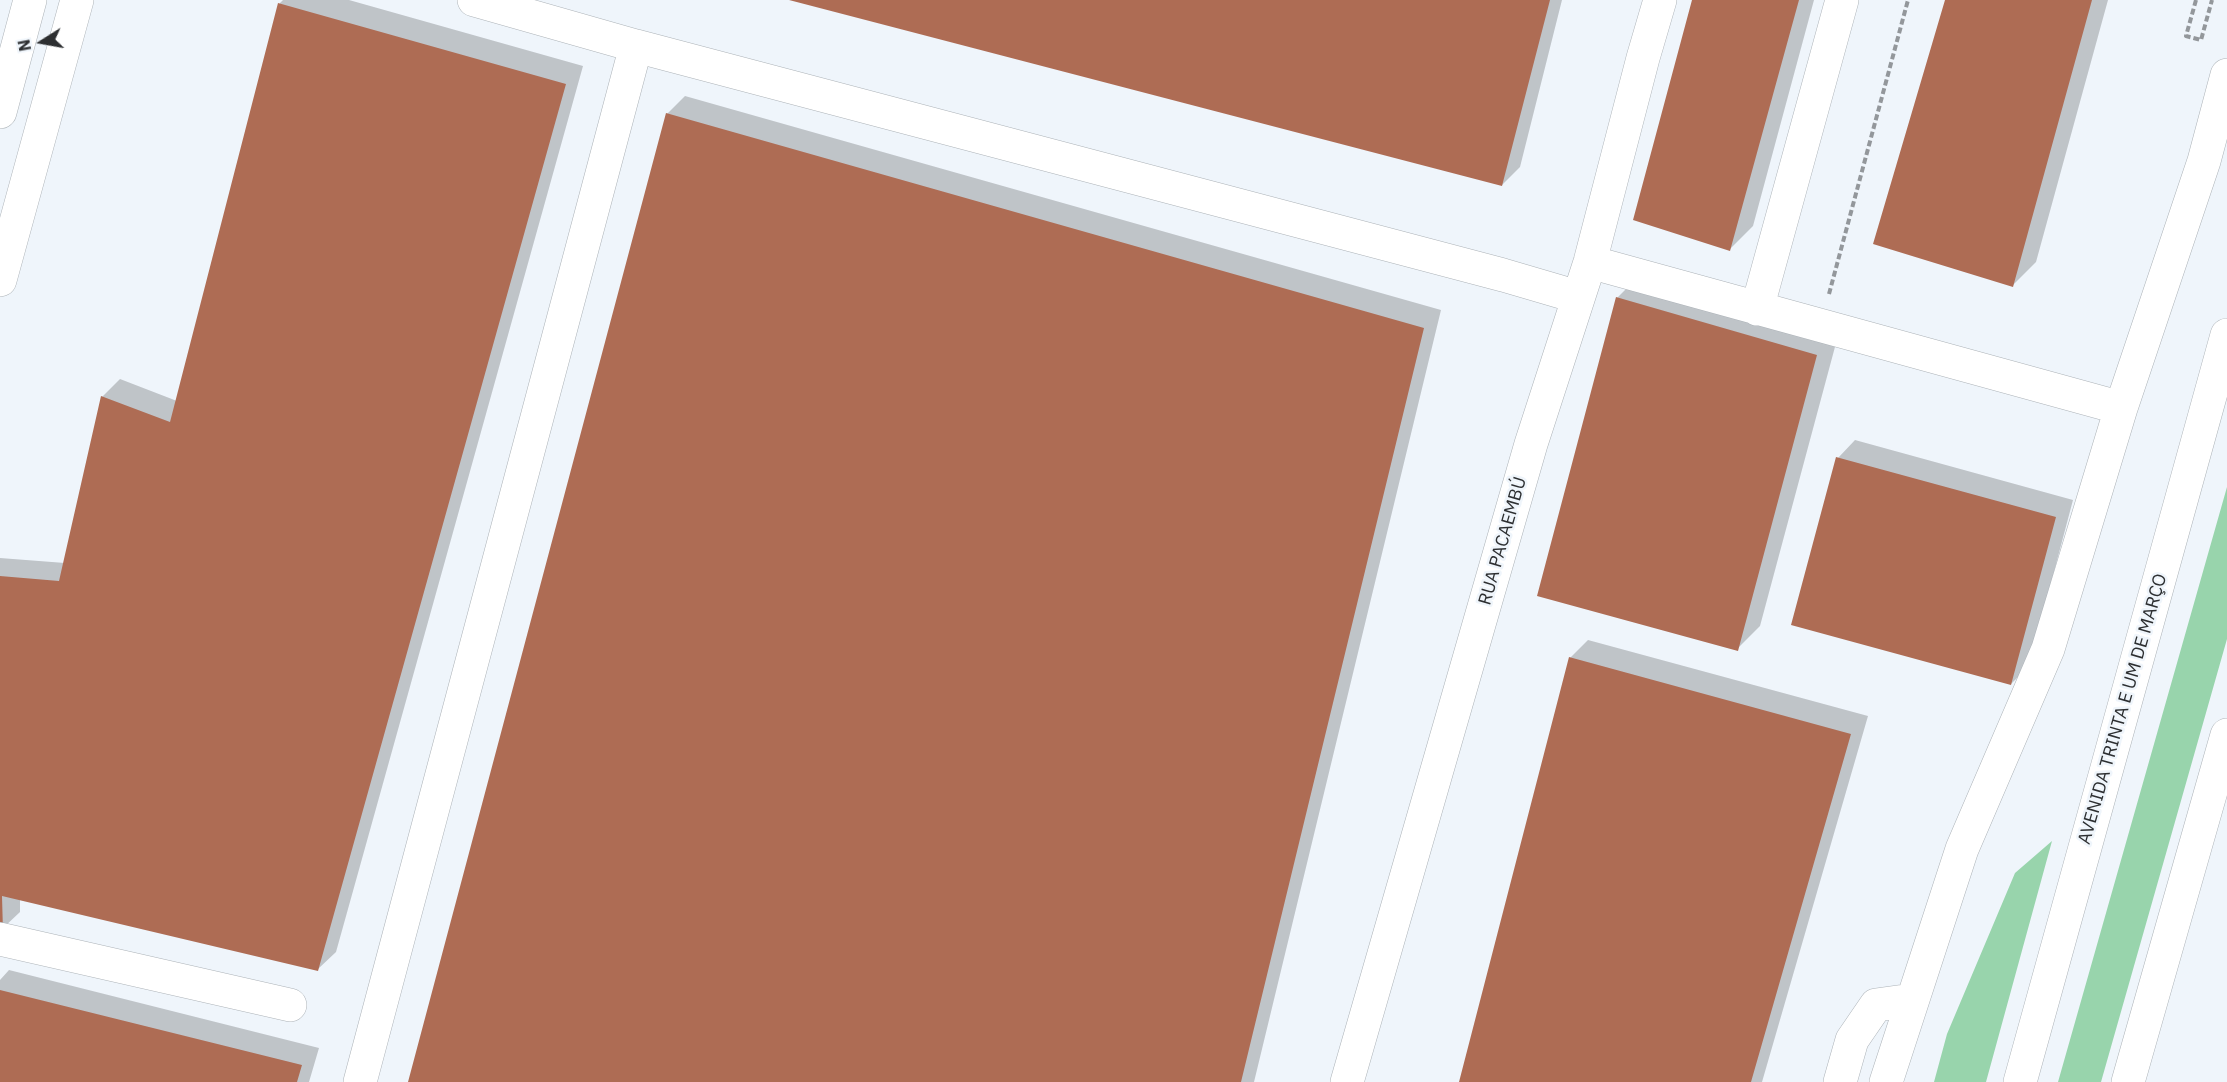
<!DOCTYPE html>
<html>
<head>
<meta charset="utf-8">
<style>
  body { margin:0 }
  #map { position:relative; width:2227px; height:1082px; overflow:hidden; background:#eff5fb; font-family:"IBM Plex Sans",sans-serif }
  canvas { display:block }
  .north { position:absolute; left:12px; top:12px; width:60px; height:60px; -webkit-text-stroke:4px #eff5fb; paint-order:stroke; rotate:259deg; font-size:16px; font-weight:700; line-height:24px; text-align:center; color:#2d2f31 }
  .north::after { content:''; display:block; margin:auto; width:21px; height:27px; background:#2d2f31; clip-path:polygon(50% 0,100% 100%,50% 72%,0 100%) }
</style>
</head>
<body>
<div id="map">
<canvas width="2227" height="1082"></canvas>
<div class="north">N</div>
</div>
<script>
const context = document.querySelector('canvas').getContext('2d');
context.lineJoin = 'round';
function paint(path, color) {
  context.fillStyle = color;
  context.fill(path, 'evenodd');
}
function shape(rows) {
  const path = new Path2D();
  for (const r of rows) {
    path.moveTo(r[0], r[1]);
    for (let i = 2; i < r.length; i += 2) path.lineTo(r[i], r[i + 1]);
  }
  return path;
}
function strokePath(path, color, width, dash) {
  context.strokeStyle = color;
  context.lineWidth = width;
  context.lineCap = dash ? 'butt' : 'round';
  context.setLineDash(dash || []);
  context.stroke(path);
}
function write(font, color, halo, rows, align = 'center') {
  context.font = font + ' "IBM Plex Sans",sans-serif';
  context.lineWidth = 5;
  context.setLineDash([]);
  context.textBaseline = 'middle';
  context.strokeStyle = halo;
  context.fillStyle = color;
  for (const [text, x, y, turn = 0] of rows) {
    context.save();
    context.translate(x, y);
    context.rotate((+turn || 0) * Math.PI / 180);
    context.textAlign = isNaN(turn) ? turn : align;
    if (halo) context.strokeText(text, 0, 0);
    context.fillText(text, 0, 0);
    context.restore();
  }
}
paint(shape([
  [2227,487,2227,639,2101,1082,2058,1082],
  [2052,841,1986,1082,1934,1082,1947,1034,2015,873]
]), '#98d4ac');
paint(shape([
  [283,0,349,0,583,66,336,952,318,969,20,898,20,912,2,929,0,928,0,558,65,563,102,397,120,379,177,401,280,3],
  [792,0,1562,0,1520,167,1502,185],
  [1693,0,1814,0,1753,226,1730,249],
  [1947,0,2108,0,2036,262,2013,285],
  [685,96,1441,310,1254,1082,410,1082,667,114],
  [1640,275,1839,332,1760,626,1737,649,1617,298],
  [1855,440,2073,500,2029,666,2011,684,1838,458],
  [1588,640,1868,716,1762,1082,1460,1082,1570,658],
  [9,970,319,1048,309,1082,0,1082,0,980]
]), '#0003');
paint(shape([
  [789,0,1550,0,1502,186],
  [1692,0,1799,0,1730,251,1633,220],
  [1945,0,2092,0,2013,287,1873,244],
  [278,3,566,84,318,971,2,896,3,931,0,930,0,576,59,581,101,396,170,422],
  [666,113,1424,328,1241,1082,408,1082],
  [1616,297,1817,355,1738,651,1537,596],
  [1836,457,2056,517,2011,685,1791,625],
  [1569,657,1851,734,1751,1082,1459,1082],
  [0,990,302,1065,297,1082,0,1082]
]), '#ae6c54');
const minor = shape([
  [636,46,1503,275,1578,297],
  [0,112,30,0],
  [1590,262,2121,408],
  [0,280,77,0],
  [1757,309,1842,0],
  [0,939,290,1005],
  [360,1082,636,46,474,0],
  [1347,1082,1531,444,1590,262,1643,58,1660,0],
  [1840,1082,1852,1040,1876,1005,1912,1000],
  [1886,1082,1962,849,2048,649,2121,408,2204,161,2227,75]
]);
const major = shape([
  [2020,1082,2227,335],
  [2128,1082,2227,735]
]);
strokePath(minor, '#adb3b8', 34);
strokePath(major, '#adb3b8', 34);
strokePath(shape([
  [2196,0,2186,36,2201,40,2212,0],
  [1829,294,1908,0]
]), '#93979b', 4, [6, 3]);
strokePath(minor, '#fff', 33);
strokePath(major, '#fff', 33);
write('18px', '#2d2f31', '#eff5fb', [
  ["RUA PACAEMBÚ",1503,541,-74],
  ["AVENIDA TRINTA E UM DE MARÇO",2123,709,-74]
]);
</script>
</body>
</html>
